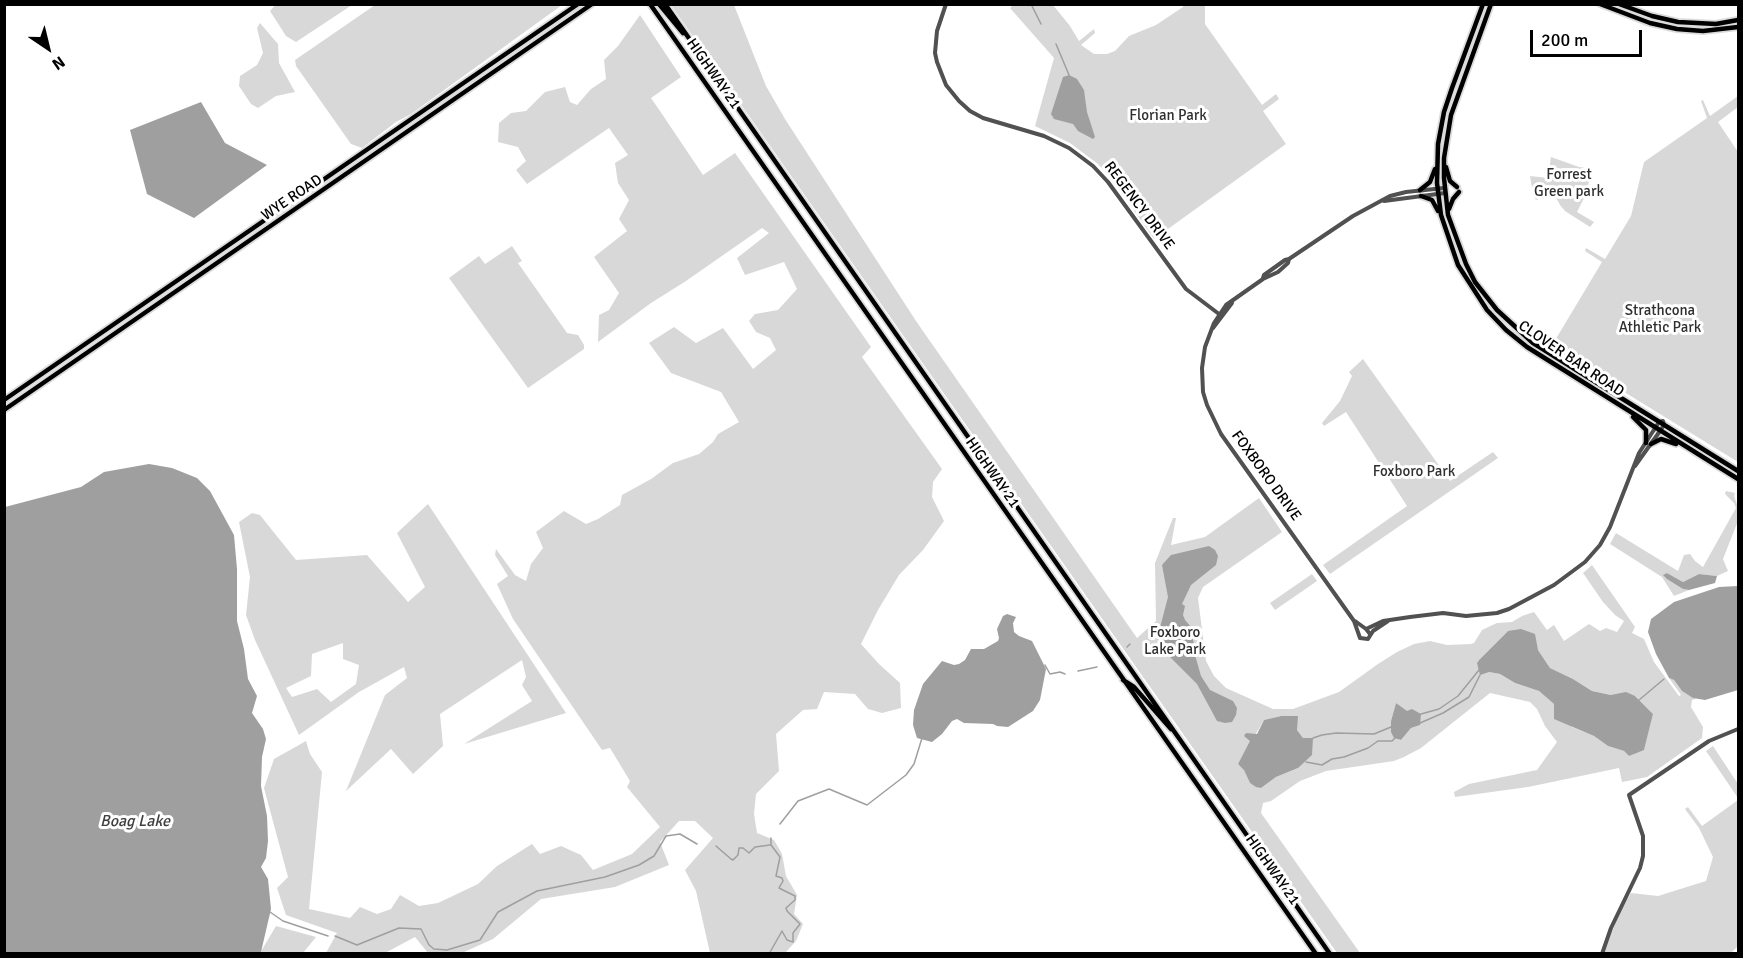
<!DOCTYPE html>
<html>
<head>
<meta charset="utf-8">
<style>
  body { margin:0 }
  #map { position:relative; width:1743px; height:958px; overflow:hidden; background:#fff; font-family:Signika,sans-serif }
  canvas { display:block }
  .frame { position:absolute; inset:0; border:6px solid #000; pointer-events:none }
  .north { position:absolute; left:18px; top:18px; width:60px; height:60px; -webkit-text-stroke:4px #fff; paint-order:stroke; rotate:145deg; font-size:16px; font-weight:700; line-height:24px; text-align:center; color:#000 }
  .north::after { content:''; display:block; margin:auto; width:21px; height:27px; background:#000; clip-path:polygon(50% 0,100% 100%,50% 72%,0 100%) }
  .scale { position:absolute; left:1530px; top:30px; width:112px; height:27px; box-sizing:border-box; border:3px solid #000; border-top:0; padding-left:8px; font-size:18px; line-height:21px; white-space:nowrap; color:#000; -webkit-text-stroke:4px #fff; paint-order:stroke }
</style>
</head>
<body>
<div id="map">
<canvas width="1743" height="958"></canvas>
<div class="frame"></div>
<div class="north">N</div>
<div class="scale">200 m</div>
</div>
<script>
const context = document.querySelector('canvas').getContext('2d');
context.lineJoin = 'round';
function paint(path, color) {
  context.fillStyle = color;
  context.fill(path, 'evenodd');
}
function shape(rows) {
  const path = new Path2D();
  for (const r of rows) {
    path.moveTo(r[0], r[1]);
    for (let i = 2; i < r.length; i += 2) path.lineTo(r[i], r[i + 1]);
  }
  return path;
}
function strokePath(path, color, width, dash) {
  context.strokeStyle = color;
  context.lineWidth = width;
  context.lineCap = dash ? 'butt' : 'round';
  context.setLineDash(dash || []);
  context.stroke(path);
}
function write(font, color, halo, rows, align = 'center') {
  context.font = font + ' Signika,sans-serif';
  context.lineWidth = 6;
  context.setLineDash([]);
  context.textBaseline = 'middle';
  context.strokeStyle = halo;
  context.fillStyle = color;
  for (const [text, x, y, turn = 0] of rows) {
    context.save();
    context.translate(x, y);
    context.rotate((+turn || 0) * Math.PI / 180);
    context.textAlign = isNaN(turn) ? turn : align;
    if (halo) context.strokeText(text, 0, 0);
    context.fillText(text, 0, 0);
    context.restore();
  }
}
paint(shape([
  [276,4,352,4,352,5,296,42,286,36,270,11],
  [375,5,375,4,562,5,411,114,396,122,362,148,351,144,296,66,295,60],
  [671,5,734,5,766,86,785,119,916,321,1137,638,1156,621,1155,563,1173,518,1176,518,1171,545,1205,537,1259,498,1282,532,1203,587,1198,598,1206,661,1214,676,1226,688,1273,709,1293,709,1339,692,1378,664,1397,652,1414,644,1430,641,1447,645,1471,644,1474,643,1482,630,1497,623,1512,622,1522,616,1534,612,1547,630,1554,625,1564,641,1589,624,1600,631,1606,628,1617,632,1624,621,1615,615,1603,602,1583,573,1592,565,1635,627,1632,633,1644,639,1654,662,1679,696,1681,695,1669,678,1674,680,1682,691,1696,699,1692,700,1691,707,1703,727,1702,738,1647,777,1622,782,1619,768,1528,787,1455,797,1454,792,1469,784,1537,770,1557,742,1545,726,1537,709,1530,702,1490,693,1421,748,1404,757,1394,761,1326,771,1300,781,1271,801,1263,803,1261,813,1360,953,1337,953],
  [1508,631,1538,650,1550,668,1573,679,1592,691,1611,695,1635,696,1653,714,1644,749,1629,756,1624,751,1608,746,1594,736,1572,727,1554,704,1539,691,1515,683,1500,674,1489,672,1480,659],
  [1396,703,1420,725,1411,728,1401,740,1394,738,1391,721],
  [1281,716,1297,730,1303,738,1313,739,1298,768,1276,777,1261,788,1250,783,1244,769,1238,764,1264,720],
  [1010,5,1053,5,1070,26,1079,41,1094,29,1095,33,1081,45,1094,54,1107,54,1115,51,1129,36,1156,25,1183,7,1184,5,1205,5,1205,24,1262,105,1276,94,1279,99,1263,111,1286,144,1154,239,1112,179,1098,164,1070,143,1035,126,1054,58,1010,8,1012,6],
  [640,15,681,77,651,98,660,111,703,175,735,153,871,347,862,357,942,469,933,482,932,497,944,521,923,550,899,575,878,610,861,644,879,664,900,683,901,708,882,713,868,709,855,694,824,692,817,709,803,710,776,734,779,771,756,794,754,814,757,833,774,840,782,854,786,876,797,895,794,914,803,924,796,941,785,953,710,953,696,891,685,870,713,838,695,821,679,821,660,842,669,865,615,887,541,899,493,939,462,953,428,953,415,937,385,953,326,953,337,933,286,915,277,888,288,877,264,788,274,759,306,741,310,754,322,772,309,909,350,918,360,907,377,914,391,909,400,895,419,906,438,903,478,884,497,866,532,844,540,854,561,846,581,855,593,870,632,854,660,827,627,787,630,781,610,748,602,750,513,619,497,584,508,576,495,555,496,549,515,575,526,581,531,564,543,548,536,532,564,511,586,524,598,519,620,505,622,495,651,479,673,463,699,454,713,442,718,434,739,422,721,392,671,373,649,343,674,327,696,343,723,328,753,369,776,350,770,338,756,332,749,321,755,314,778,310,797,289,784,262,745,275,737,258,769,233,762,228,686,281,651,303,598,342,599,315,609,310,619,293,594,257,627,231,619,219,629,200,618,183,615,163,628,155,609,128,527,184,516,170,526,161,518,147,498,142,499,123,511,113,526,111,545,92,565,87,570,102,577,105,591,89,606,79,604,60,618,46],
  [260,23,278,44,279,63,295,92,276,96,258,108,251,104,239,86,240,76,257,65,263,53,257,28],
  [1738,96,1738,107,1718,122,1738,152,1738,462,1551,347,1602,262,1585,251,1586,248,1605,259,1631,216,1644,162,1707,118,1701,101,1703,100,1710,116],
  [1551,157,1579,167,1592,169,1586,194,1577,212,1594,222,1590,227,1565,211,1560,205,1554,193,1536,200,1533,194,1530,176,1548,178],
  [512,246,522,261,518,263,567,333,578,335,584,345,584,349,528,388,449,278,479,256,485,264],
  [1363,359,1450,481,1493,452,1498,458,1330,574,1323,565,1407,506,1346,412,1324,426,1322,423,1340,401,1352,376,1349,372],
  [1726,491,1735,493,1734,496,1738,507,1738,521,1723,559,1728,571,1717,576,1699,574,1683,582,1667,573,1664,575,1683,589,1689,590,1674,596,1662,577,1610,544,1616,533,1678,571,1684,555,1690,554,1695,561,1703,567,1736,508,1734,503,1725,494],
  [428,504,566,713,464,744,532,701,522,685,526,677,522,660,440,714,443,746,413,774,391,749,346,791,385,695,407,678,404,667,359,692,299,735,255,640,246,615,250,577,239,522,252,513,260,515,296,560,367,555,408,602,425,587,397,533],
  [343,643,343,659,359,665,356,684,331,702,317,689,292,697,286,688,311,676,312,654],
  [1312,574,1317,581,1275,610,1270,603],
  [1713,746,1738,784,1738,798,1706,751],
  [1738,800,1738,946,1731,953,1604,954,1619,913,1631,893,1658,896,1706,881,1713,857,1699,828,1685,809,1688,807,1702,826],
  [276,926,316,937,303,953,260,953]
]), '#d8d8d8');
paint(shape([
  [1069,75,1077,79,1084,90,1087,112,1095,137,1093,139,1078,131,1073,124,1054,119,1051,114,1063,77],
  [201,102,225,143,267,165,194,218,147,194,130,130],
  [149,464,172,468,197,478,210,491,234,535,237,569,237,621,244,649,248,679,257,696,252,713,263,729,266,739,262,757,261,786,267,816,268,841,266,858,261,867,268,879,271,909,261,952,260,954,5,953,5,507,81,487,104,472],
  [1209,546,1215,550,1218,556,1216,565,1191,585,1182,604,1185,606,1183,615,1185,620,1191,627,1195,651,1192,653,1195,655,1201,676,1210,690,1233,701,1237,708,1236,715,1232,722,1225,723,1217,721,1197,684,1165,652,1162,643,1157,639,1168,597,1162,565,1171,555],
  [1667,573,1683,582,1699,574,1717,576,1715,583,1689,590,1683,589,1667,579,1663,575],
  [1738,586,1738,690,1705,700,1693,698,1682,691,1674,680,1669,678,1656,654,1648,632,1651,619,1674,602,1719,587],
  [1007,614,1016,617,1013,623,1014,632,1019,636,1032,641,1046,669,1040,700,1033,711,1008,727,997,726,993,724,964,723,957,719,952,721,942,734,932,742,917,738,913,725,914,710,923,684,942,661,954,665,959,664,965,660,971,649,984,649,998,641,999,638,997,629,1003,616],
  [1521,629,1535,634,1538,650,1550,668,1573,679,1592,691,1611,695,1626,692,1635,696,1653,714,1644,750,1629,756,1624,751,1608,746,1594,736,1554,719,1554,704,1539,691,1515,683,1500,674,1489,672,1480,675,1477,663,1480,659,1508,631],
  [1396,703,1407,711,1412,709,1421,714,1420,725,1411,728,1401,740,1394,738,1391,732,1391,721],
  [1281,716,1298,716,1297,730,1303,738,1313,738,1312,755,1298,768,1276,777,1261,788,1256,787,1250,783,1244,770,1238,764,1250,741,1244,736,1246,733,1257,734,1264,720]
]), '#9f9f9f');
strokePath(shape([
  [1031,4,1041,24],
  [1056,44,1069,75],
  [1127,647,1130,644],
  [1045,665,1050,674,1060,672,1065,674],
  [1078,671,1097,667],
  [1639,700,1664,679],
  [1421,714,1439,709,1458,696,1479,670],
  [1420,723,1443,713,1469,697,1480,675],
  [1313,738,1322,735,1336,733,1374,734,1391,727],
  [1306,762,1322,765,1332,759,1344,757,1368,748,1378,741,1392,741,1395,738],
  [780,824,798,801,829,789,867,805,906,775,914,764,922,738],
  [771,844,771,838],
  [716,846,731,859,733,860,738,855,739,848,743,848,749,853,755,847,770,845],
  [270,912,283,921,328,936],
  [335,936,357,945,399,928,421,929,429,945,434,949,447,950,480,940,498,912,537,891,605,877,639,865,654,856,666,836,680,834,697,844],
  [769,954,782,931,787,940,793,942,793,933,800,924,787,911,786,908,795,900,795,896,779,888,783,881,782,878,776,876,780,857,771,845]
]), '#9f9f9f', 1.5);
const major = shape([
  [650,4,1316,954],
  [659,4,683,33],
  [665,4,1330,954],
  [1483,4,1452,88,1444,112,1438,144,1437,183,1441,215,1458,265,1487,310,1506,330,1527,347,1738,479],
  [1491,4,1451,115,1444,158,1444,178,1448,215,1466,264,1475,282,1497,310,1533,343,1738,471],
  [1600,4,1650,23,1677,29,1703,31,1738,27],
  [1619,4,1652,16,1678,22,1716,24,1738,20],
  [1446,167,1450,181,1457,187],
  [1420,190,1430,182,1435,169],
  [1421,196,1432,200,1438,211],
  [1449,209,1453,199,1459,192],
  [4,400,578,4],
  [4,410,592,4],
  [1633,417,1646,430,1646,443],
  [1651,444,1661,439,1676,444],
  [1123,680,1134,687,1171,729]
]);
strokePath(major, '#dbdbdb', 8);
strokePath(shape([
  [946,4,937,31,935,53,937,62,946,85,959,101,970,111,983,118,1044,136,1069,148,1093,166,1108,182,1186,289,1219,314],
  [1384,201,1445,193],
  [1289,259,1288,263,1278,272,1263,279,1226,305,1214,323,1205,347,1202,368,1203,392,1207,405,1221,434,1354,621,1360,638,1368,639,1373,631,1388,621],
  [1263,278,1264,275,1285,260,1289,259,1353,216,1390,196,1406,192,1444,188],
  [1213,328,1232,303],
  [1355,621,1366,629,1370,634],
  [1366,629,1383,621,1410,617,1443,613,1466,616,1497,613,1509,609,1554,585,1585,562,1600,545,1610,527,1639,453,1659,422,1663,421,1664,425,1660,431,1635,466],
  [1602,954,1611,928,1640,868,1643,856,1643,836,1629,795,1709,741,1738,729]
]), '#515151', 4);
strokePath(major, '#000', 4.5);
write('15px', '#000', '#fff', [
  ["HIGHWAY 21",713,74,55],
  ["WYE ROAD",292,198,-34],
  ["REGENCY DRIVE",1139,206,53],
  ["CLOVER BAR ROAD",1571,359,34],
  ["HIGHWAY 21",992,473,55],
  ["FOXBORO DRIVE",1266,476,54],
  ["HIGHWAY 21",1272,870,55]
]);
write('15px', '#2f2f2f', '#fff', [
  ["Florian Park",1168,116],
  ["Forrest",1569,175],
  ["Green park",1569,192],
  ["Strathcona",1660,311],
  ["Athletic Park",1660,328],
  ["Foxboro Park",1414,472],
  ["Foxboro",1175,633],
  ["Lake Park",1175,650]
]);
write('italic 16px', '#404040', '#fff', [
  ["Boag Lake",135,822]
]);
</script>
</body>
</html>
